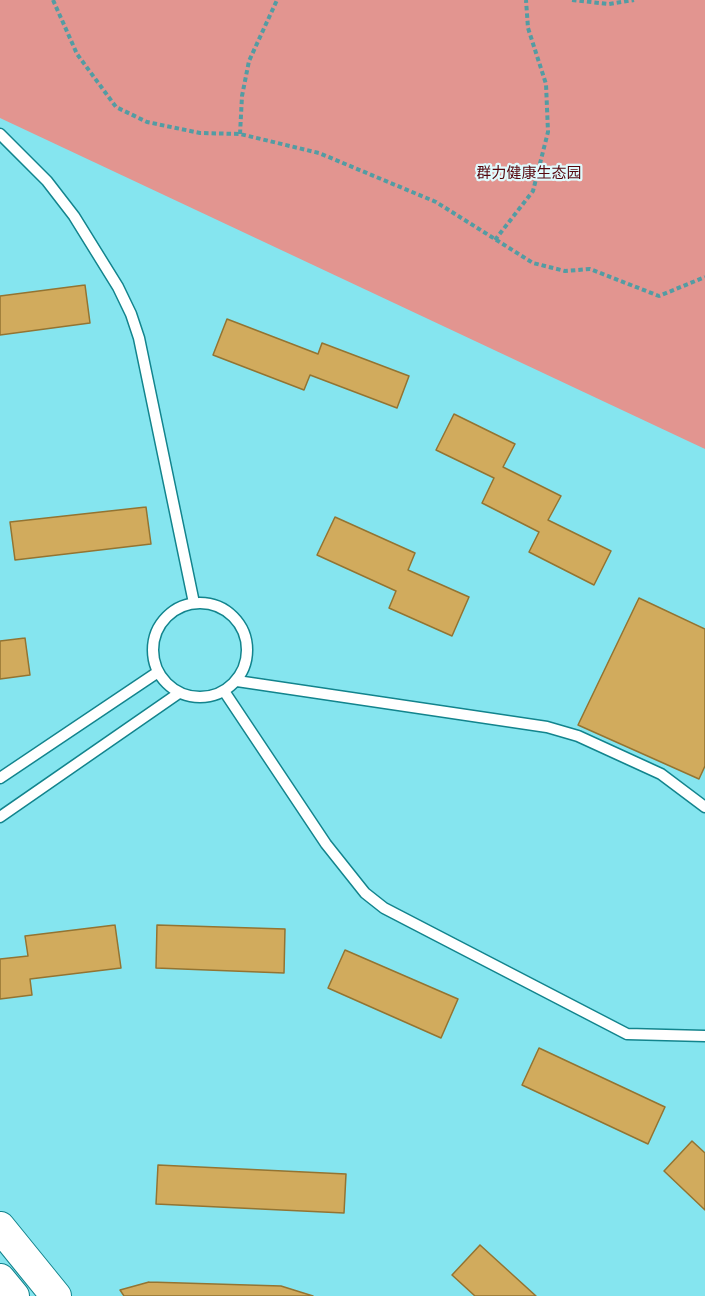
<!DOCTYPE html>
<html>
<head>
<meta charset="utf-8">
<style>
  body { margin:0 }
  canvas { display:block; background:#85e5ef }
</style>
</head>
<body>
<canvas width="705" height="1296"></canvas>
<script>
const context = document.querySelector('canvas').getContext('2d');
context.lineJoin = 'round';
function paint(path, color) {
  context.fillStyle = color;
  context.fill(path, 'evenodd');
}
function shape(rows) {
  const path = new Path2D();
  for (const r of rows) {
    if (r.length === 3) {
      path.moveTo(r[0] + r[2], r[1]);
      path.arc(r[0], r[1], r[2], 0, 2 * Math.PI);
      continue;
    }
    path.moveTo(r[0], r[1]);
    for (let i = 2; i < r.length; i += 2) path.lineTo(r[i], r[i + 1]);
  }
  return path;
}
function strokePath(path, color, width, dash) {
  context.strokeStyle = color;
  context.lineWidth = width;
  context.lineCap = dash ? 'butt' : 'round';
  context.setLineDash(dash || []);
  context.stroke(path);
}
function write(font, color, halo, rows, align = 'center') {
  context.font = font + ' "Roboto Condensed","Noto Sans SC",sans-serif';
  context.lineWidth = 4.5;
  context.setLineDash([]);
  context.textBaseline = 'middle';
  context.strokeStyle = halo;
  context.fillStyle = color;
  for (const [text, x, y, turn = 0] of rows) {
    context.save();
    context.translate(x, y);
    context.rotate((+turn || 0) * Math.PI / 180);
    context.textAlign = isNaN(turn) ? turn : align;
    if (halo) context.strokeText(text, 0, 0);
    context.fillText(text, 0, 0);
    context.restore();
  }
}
paint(shape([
  [0,0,705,0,705,449,0,118]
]), '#e29590');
const building = shape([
  [85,285,90,323,0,335,0,296,85,285],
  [227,319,318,354,322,343,409,376,397,408,310,375,304,390,213,355,227,319],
  [454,414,515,444,503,467,561,496,548,520,611,551,594,585,529,552,539,532,482,503,494,478,436,450,454,414],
  [146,507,151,544,15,560,10,522,146,507],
  [335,517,415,553,408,570,469,597,452,636,389,608,396,591,317,555,335,517],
  [639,598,705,629,705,766,699,779,578,725,639,598],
  [25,638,30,675,0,679,0,641,25,638],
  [115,925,121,968,30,979,32,995,0,999,0,959,28,956,25,936,115,925],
  [157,925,285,929,284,973,156,968,157,925],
  [345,950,458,999,441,1038,328,988,345,950],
  [539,1048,665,1107,648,1144,522,1085,539,1048],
  [692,1141,705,1153,705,1210,664,1171,692,1141],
  [158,1165,346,1174,344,1213,156,1204,158,1165],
  [480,1245,536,1296,475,1296,452,1275,480,1245],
  [149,1282,281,1286,313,1296,124,1296,120,1290,149,1282]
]);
paint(building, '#d1ab5d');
strokePath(building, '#937432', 1.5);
const lane = shape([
  [0,134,47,181,74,216,118,287,131,314,139,338,194,603],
  [200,650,47],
  [237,681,547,727,578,736,661,774,705,807],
  [224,691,326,844,365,893,384,908,627,1034,705,1036],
  [0,778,158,672],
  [0,817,179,693]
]);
const secondary = shape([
  [0,1227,56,1296],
  [0,1279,14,1296]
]);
strokePath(lane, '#12848d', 13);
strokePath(secondary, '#12848d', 32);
strokePath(shape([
  [53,0,77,54,116,107,147,122,200,133,240,134,319,153,436,202,533,263,565,271,590,269,659,296,705,277],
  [572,0,609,4,634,0],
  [240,134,242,96,249,61,277,0],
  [495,240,533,191,548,132,546,84,528,28,526,0]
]), '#539ca3', 4, [4.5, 3]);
strokePath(lane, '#fff', 10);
strokePath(secondary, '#fff', 30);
write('15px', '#55060d', '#e0fafd', [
  ["群力健康生态园",529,174]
]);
</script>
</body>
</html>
